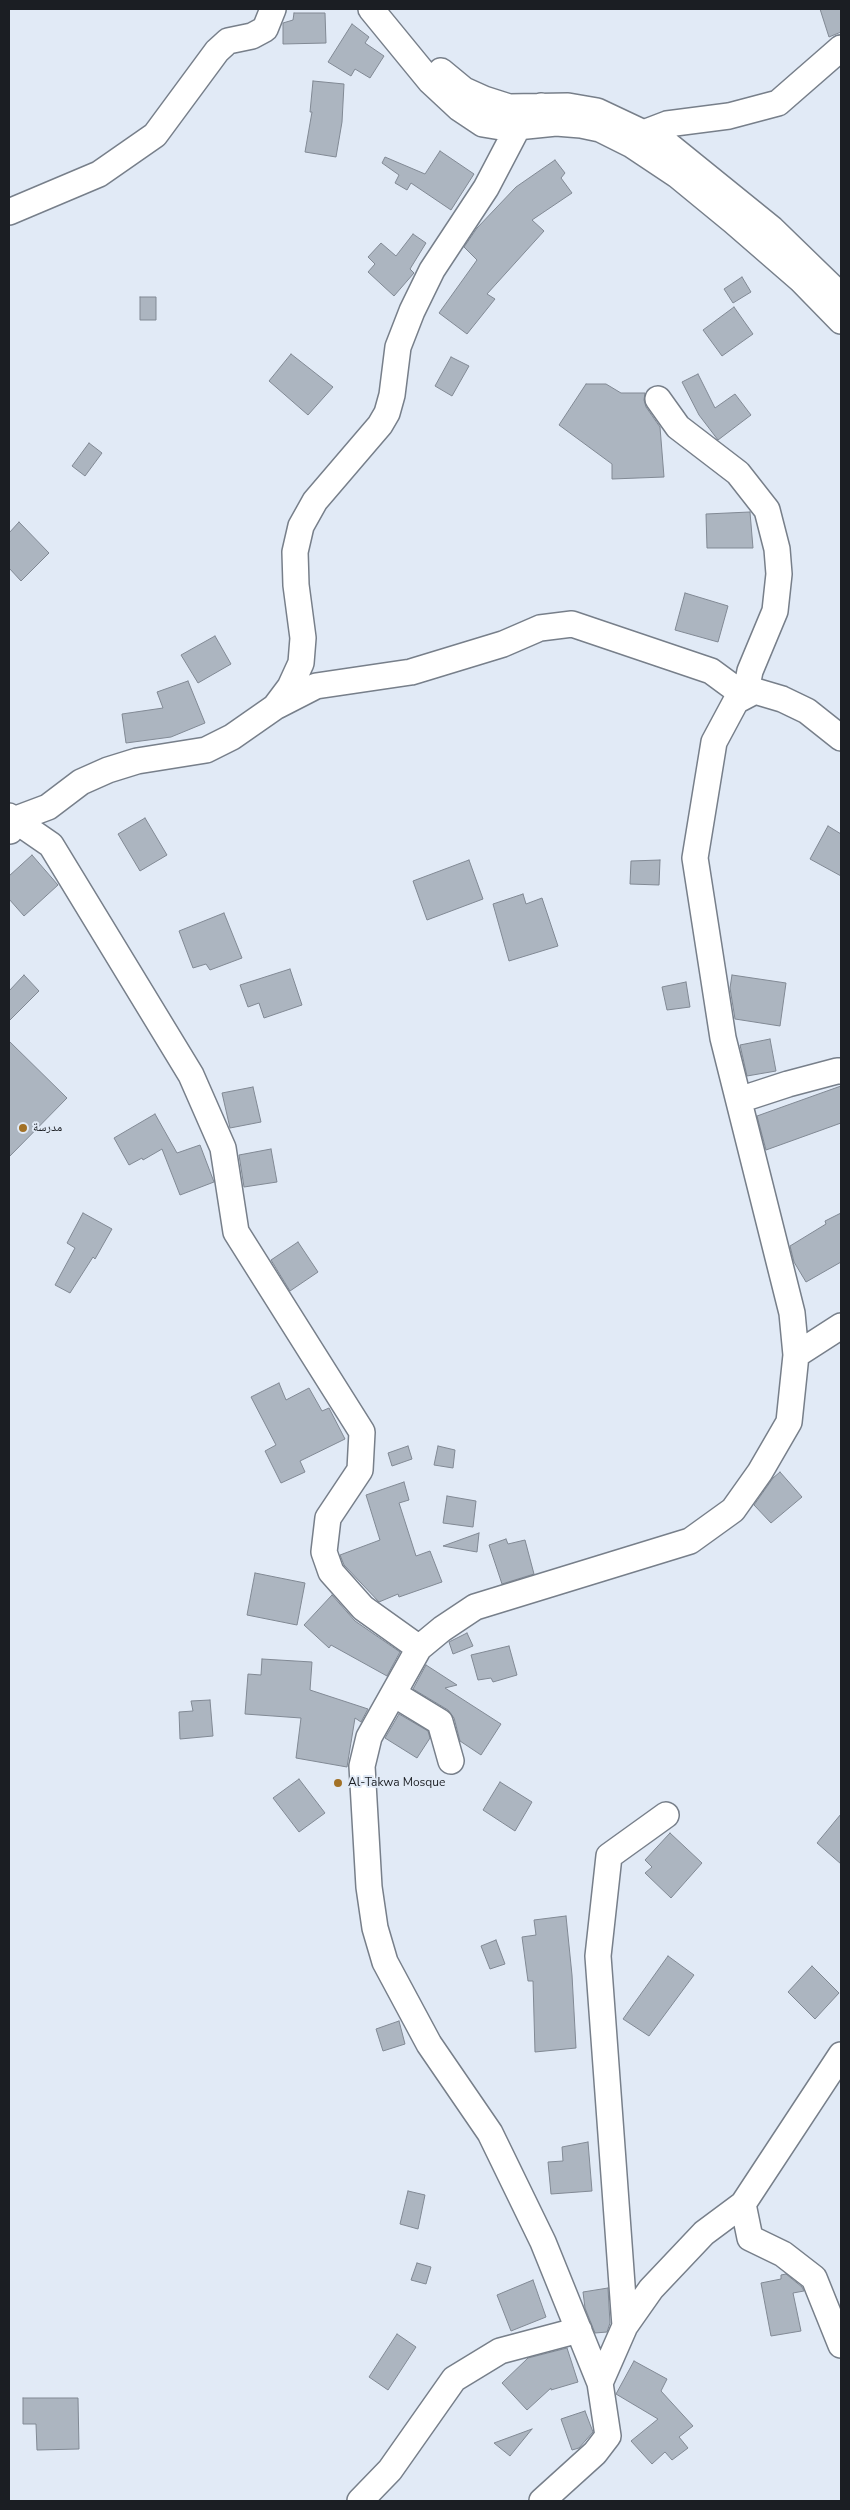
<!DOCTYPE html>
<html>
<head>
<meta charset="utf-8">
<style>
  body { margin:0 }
  #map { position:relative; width:850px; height:2510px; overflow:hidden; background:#e1eaf6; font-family:"Nunito Sans",sans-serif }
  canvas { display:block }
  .frame { position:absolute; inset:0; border:10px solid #1b1e23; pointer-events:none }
</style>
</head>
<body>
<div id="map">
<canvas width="850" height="2510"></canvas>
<div class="frame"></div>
</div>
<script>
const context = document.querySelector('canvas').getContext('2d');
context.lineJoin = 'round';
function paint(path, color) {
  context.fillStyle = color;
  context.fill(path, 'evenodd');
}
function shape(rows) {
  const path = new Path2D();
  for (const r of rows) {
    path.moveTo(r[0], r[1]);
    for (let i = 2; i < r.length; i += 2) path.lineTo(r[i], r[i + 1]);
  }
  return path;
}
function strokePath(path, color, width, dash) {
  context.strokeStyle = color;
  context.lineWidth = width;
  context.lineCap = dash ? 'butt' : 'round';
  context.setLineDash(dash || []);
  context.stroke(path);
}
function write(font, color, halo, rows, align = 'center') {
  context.font = font + ' "Nunito Sans","Noto Naskh Arabic",sans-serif';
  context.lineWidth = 4;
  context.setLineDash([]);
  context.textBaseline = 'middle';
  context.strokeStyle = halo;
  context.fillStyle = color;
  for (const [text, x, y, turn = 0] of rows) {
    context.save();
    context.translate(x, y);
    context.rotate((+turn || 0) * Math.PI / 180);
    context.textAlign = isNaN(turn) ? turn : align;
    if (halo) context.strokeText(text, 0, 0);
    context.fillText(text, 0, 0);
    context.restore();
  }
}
const building = shape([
  [820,9,841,9,841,32,829,37,820,9],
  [294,13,325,13,326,43,283,44,283,23,293,20,294,13],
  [352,24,369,37,365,43,384,56,370,78,355,69,351,76,328,62,352,24],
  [313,81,344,84,342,122,336,157,305,152,312,112,310,112,313,81],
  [440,151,474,174,451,210,411,183,407,190,395,183,399,175,382,163,385,157,425,174,440,151],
  [555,160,565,173,561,178,572,193,532,220,544,231,487,294,495,299,467,334,439,313,477,260,464,247,477,228,516,187,555,160],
  [413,234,426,243,410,269,414,273,394,296,368,272,375,264,368,257,381,243,396,256,413,234],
  [742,277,751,292,733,303,724,289,742,277],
  [140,297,156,297,156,320,140,320,140,297],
  [734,307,753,334,722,356,703,330,734,307],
  [291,354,333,387,308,415,269,381,291,354],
  [451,357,469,366,452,396,435,386,451,357],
  [698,374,715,408,735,394,751,415,718,440,699,415,682,382,698,374],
  [586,384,606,384,621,393,645,393,644,400,646,407,660,427,664,477,612,479,612,464,559,425,586,384],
  [89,443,102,453,85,476,72,466,89,443],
  [750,512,753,548,707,548,706,514,750,512],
  [19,522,49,553,21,581,9,568,9,533,19,522],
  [685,593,728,606,718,642,675,630,685,593],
  [215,636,231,664,198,683,181,655,215,636],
  [188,681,205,723,171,737,126,743,122,714,163,708,157,692,188,681],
  [145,818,167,855,140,871,118,834,145,818],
  [828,826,841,834,841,876,810,859,828,826],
  [32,855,58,885,24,916,9,899,9,876,32,855],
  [469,860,483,899,427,920,413,881,469,860],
  [660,860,659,885,630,884,631,861,660,860],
  [523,894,526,904,542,898,558,946,509,961,493,904,523,894],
  [224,913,242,958,210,970,206,964,193,968,179,931,224,913],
  [290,969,302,1005,264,1018,259,1003,248,1007,240,985,290,969],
  [24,975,39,991,9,1021,9,991,24,975],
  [732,975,786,983,780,1026,735,1019,730,988,732,975],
  [686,982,690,1007,667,1010,662,987,686,982],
  [770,1039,776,1071,747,1076,740,1045,770,1039],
  [9,1041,67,1098,9,1157,9,1041],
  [841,1086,841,1123,766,1150,757,1116,841,1086],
  [253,1087,261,1122,230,1128,222,1093,253,1087],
  [155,1114,177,1153,200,1145,214,1182,180,1195,162,1149,143,1160,142,1158,129,1165,114,1138,155,1114],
  [271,1149,277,1182,244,1187,239,1155,271,1149],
  [83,1213,112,1229,95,1259,93,1257,70,1293,55,1285,75,1248,67,1243,83,1213],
  [841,1213,841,1262,806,1282,794,1262,790,1246,826,1224,825,1221,841,1213],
  [298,1242,318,1272,290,1291,271,1260,298,1242],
  [279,1383,286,1400,309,1388,322,1411,329,1408,345,1439,300,1461,305,1472,281,1483,265,1451,276,1445,251,1397,279,1383],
  [408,1446,412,1459,392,1466,388,1453,408,1446],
  [438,1446,455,1450,453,1468,434,1465,438,1446],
  [780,1472,802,1497,771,1523,754,1505,773,1478,780,1472],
  [404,1482,409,1500,399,1503,416,1556,430,1551,442,1582,399,1597,398,1594,379,1602,344,1565,340,1555,380,1540,366,1495,404,1482],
  [447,1496,476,1501,473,1527,443,1523,447,1496],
  [479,1533,477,1552,443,1546,479,1533],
  [506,1539,508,1544,525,1540,534,1574,502,1584,489,1545,506,1539],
  [255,1573,305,1583,297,1625,247,1615,255,1573],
  [332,1595,355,1621,400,1652,387,1676,331,1645,329,1648,304,1625,332,1595],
  [467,1633,473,1646,453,1654,449,1642,467,1633],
  [509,1646,517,1675,493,1682,491,1678,478,1680,471,1655,509,1646],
  [262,1659,312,1662,310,1690,368,1709,361,1722,355,1718,347,1767,296,1758,301,1718,245,1714,248,1674,261,1675,262,1659],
  [426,1665,457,1685,445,1688,501,1724,481,1755,460,1741,454,1718,448,1710,413,1689,426,1665],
  [210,1700,213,1736,180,1739,179,1712,193,1711,191,1701,210,1700],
  [399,1714,428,1731,430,1738,417,1758,385,1738,399,1714],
  [299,1779,325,1813,299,1832,273,1798,299,1779],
  [500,1782,532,1802,515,1831,483,1810,500,1782],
  [841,1814,841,1864,817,1843,841,1814],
  [670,1833,702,1863,671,1898,645,1873,652,1867,645,1860,670,1833],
  [566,1916,572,1975,576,2048,535,2052,533,1981,528,1981,522,1937,536,1935,534,1920,566,1916],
  [496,1940,505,1964,490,1969,481,1946,496,1940],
  [668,1956,694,1975,649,2036,623,2019,668,1956],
  [812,1966,839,1993,815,2019,788,1992,812,1966],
  [399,2021,405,2044,383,2051,376,2029,399,2021],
  [588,2142,592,2191,551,2194,548,2162,563,2161,562,2147,588,2142],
  [408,2191,425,2195,418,2229,400,2224,408,2191],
  [417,2263,431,2267,426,2284,411,2280,417,2263],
  [786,2274,802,2287,804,2291,793,2293,801,2331,771,2336,761,2283,781,2279,781,2275,786,2274],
  [533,2280,546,2317,511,2331,497,2295,533,2280],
  [608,2288,610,2323,607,2332,595,2333,585,2308,583,2292,608,2288],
  [397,2334,416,2347,388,2390,369,2377,397,2334],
  [567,2348,578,2382,551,2390,551,2388,527,2410,502,2383,528,2358,567,2348],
  [634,2361,667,2379,661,2391,693,2426,679,2437,688,2448,672,2460,665,2452,652,2464,631,2441,658,2419,616,2394,634,2361],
  [23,2398,78,2398,79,2449,37,2450,36,2424,23,2424,23,2398],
  [585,2411,593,2432,579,2448,572,2450,561,2419,585,2411],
  [532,2429,510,2456,494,2443,532,2429]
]);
paint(building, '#acb5c0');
strokePath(building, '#818994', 1);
const minor = shape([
  [371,9,430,81,459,108,483,124,507,128,556,123,581,125,600,129,632,145,677,175,733,221,801,280,841,321],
  [441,71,464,90,484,99,509,107,568,106,597,111,667,144,772,229,841,296],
  [633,137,667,124,729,116,778,103,841,48],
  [9,212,99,174,155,135,217,51,228,41,252,36,265,29,273,9],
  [277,706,316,686,411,672,503,644,540,628,572,624,711,671,745,696,750,671,775,611,779,574,777,549,767,510,738,473,678,427,658,399],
  [9,816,51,845,191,1075,223,1148,236,1232,362,1432,360,1470,328,1518,324,1552,331,1572,363,1608,419,1648],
  [10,831,16,819,48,807,81,782,108,770,137,761,206,750,232,737,275,707,290,687,301,663,303,638,296,585,295,552,301,526,315,501,380,425,387,413,392,395,398,347,412,311,432,270,486,188,518,127,541,106],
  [739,1100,788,1084,837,1071,841,1071],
  [796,1355,841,1326],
  [394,1694,440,1722,451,1761],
  [743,2204,750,2238,783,2254,814,2278,841,2345],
  [625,2326,598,1956,609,1856,666,1815],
  [600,2383,625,2326,651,2289,704,2233,743,2204,841,2055],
  [360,2501,390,2470,454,2379,500,2351,579,2330],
  [542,2501,595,2453,608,2436,600,2383,543,2242,490,2133,429,2044,385,1962,375,1928,369,1887,362,1766,369,1737,419,1648,442,1629,475,1607,690,1541,733,1510,760,1472,789,1422,796,1355,792,1313,723,1038,695,858,714,742,736,701,755,691,782,699,807,711,841,738]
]);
strokePath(minor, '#777f8a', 28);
strokePath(minor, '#fff', 25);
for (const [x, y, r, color] of [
  [23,1128,5,"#a27126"],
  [338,1783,5,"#a27126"]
]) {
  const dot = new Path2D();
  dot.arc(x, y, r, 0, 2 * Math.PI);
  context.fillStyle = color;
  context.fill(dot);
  strokePath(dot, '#e1eaf6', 2);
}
write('12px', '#1b1e23', '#e1eaf6', [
  ["مدرسة",33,1128],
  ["Al-Takwa Mosque",348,1783]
], 'left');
</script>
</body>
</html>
